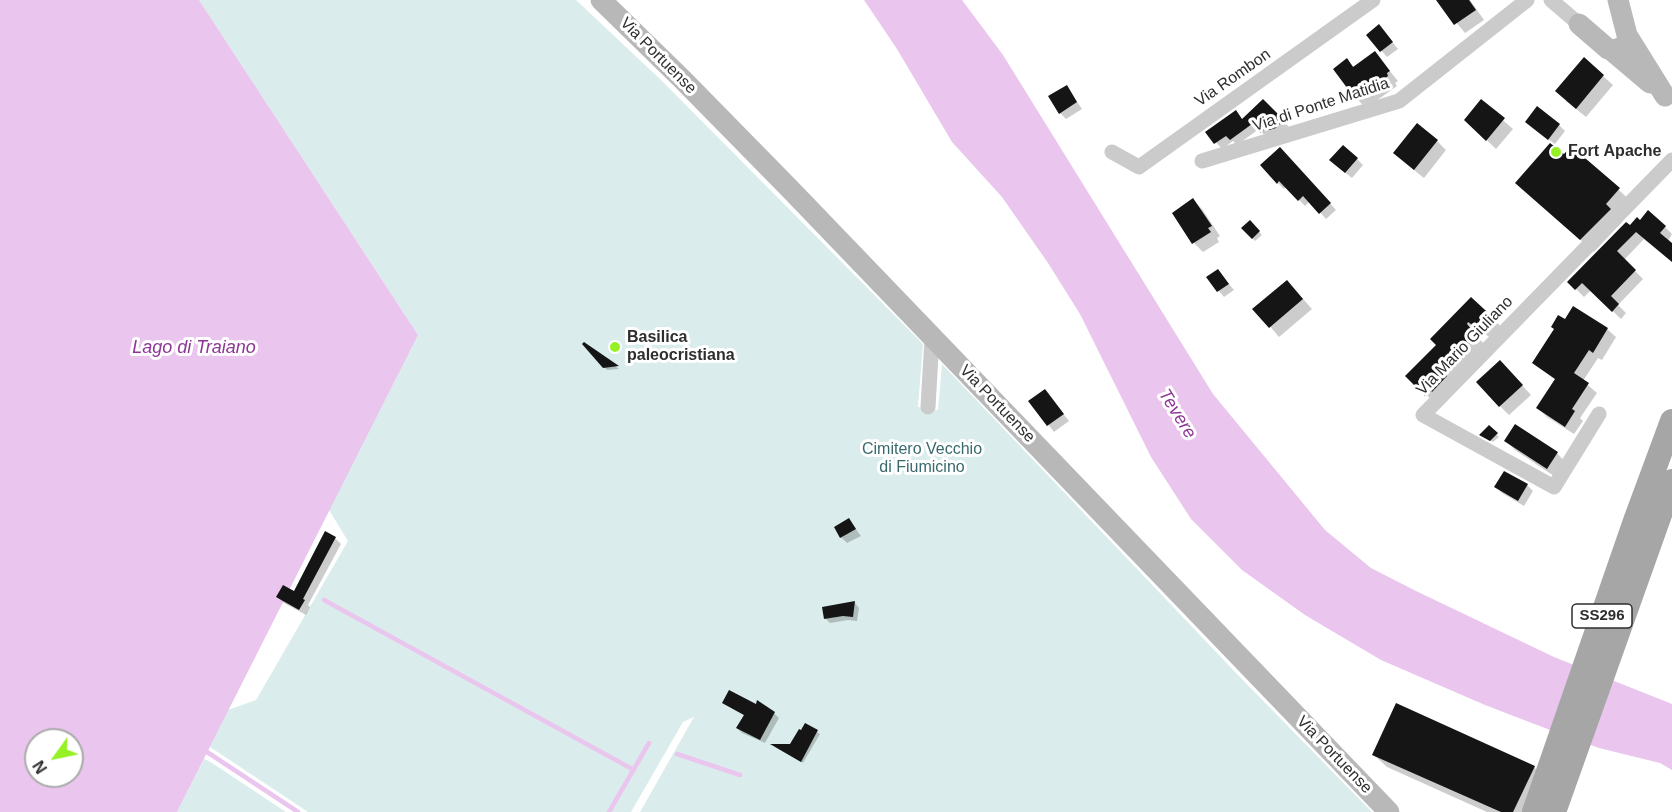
<!DOCTYPE html>
<html>
<head>
<meta charset="utf-8">
<style>
  body { margin:0 }
  #map { position:relative; width:1672px; height:812px; overflow:hidden; background:#fff; font-family:Arial,sans-serif }
  canvas { display:block }
  .north { position:absolute; left:24px; top:728px; width:60px; height:60px; box-sizing:border-box; background:#fff; border:2px solid #ababab; border-radius:50%; rotate:237deg; font-size:16px; font-weight:700; line-height:24px; text-align:center; color:#2e2e2e }
  .north::after { content:''; display:block; margin:auto; width:21px; height:27px; background:#95f124; clip-path:polygon(50% 0,100% 100%,50% 72%,0 100%) }
</style>
</head>
<body>
<div id="map">
<canvas width="1672" height="812"></canvas>
<div class="north">N</div>
</div>
<script>
const context = document.querySelector('canvas').getContext('2d');
context.lineJoin = 'round';
function paint(path, color) {
  context.fillStyle = color;
  context.fill(path, 'evenodd');
}
function shape(rows) {
  const path = new Path2D();
  for (const r of rows) {
    path.moveTo(r[0], r[1]);
    for (let i = 2; i < r.length; i += 2) path.lineTo(r[i], r[i + 1]);
  }
  return path;
}
function strokePath(path, color, width, dash) {
  context.strokeStyle = color;
  context.lineWidth = width;
  context.lineCap = dash ? 'butt' : 'round';
  context.setLineDash(dash || []);
  context.stroke(path);
}
function write(font, color, halo, rows, align = 'center') {
  context.font = font + ' Arial,sans-serif';
  context.lineWidth = 6;
  context.setLineDash([]);
  context.textBaseline = 'middle';
  context.strokeStyle = halo;
  context.fillStyle = color;
  for (const [text, x, y, turn = 0] of rows) {
    context.save();
    context.translate(x, y);
    context.rotate((+turn || 0) * Math.PI / 180);
    context.textAlign = isNaN(turn) ? turn : align;
    if (halo) context.strokeText(text, 0, 0);
    context.fillText(text, 0, 0);
    context.restore();
  }
}
paint(shape([
  [199,0,576,0,661,80,923,344,918,407,938,410,942,364,1237,674,1372,812,640,812,694,717,683,722,631,812,308,812,210,747,228,710,256,700,348,541,329,510,418,335],
  [204,759,209,761,286,812,177,812]
]), '#daedec');
paint(shape([
  [0,0,199,0,418,335,177,812,0,812],
  [36,740,72,740,72,776,36,776],
  [864,0,962,0,1003,55,1213,394,1325,530,1371,568,1416,591,1554,657,1672,704,1672,770,1660,763,1599,748,1550,730,1485,705,1381,660,1305,615,1242,570,1191,519,1151,457,1080,314,1048,263,1002,197,952,142,897,49]
]), '#eac5ee');
paint(shape([
  [1438,0,1470,0,1484,20,1465,33],
  [1384,32,1398,49,1387,57,1368,35],
  [1375,53,1398,81,1395,83,1397,86,1366,108,1357,99,1347,60,1355,68],
  [1584,59,1613,85,1586,117,1566,101],
  [1067,87,1082,109,1066,119,1060,113],
  [1263,101,1289,127,1267,138,1259,129,1237,145,1233,141,1222,149,1207,132,1236,112,1243,120],
  [1481,101,1513,129,1496,149,1466,120],
  [1559,125,1565,131,1555,144,1533,128],
  [1437,141,1446,150,1424,178,1404,162],
  [1572,148,1632,202,1618,218,1622,222,1594,252,1517,183,1564,157],
  [1286,155,1336,210,1326,219,1310,201,1305,206,1286,186,1284,189,1278,183],
  [1357,159,1363,165,1352,178,1337,166],
  [1193,200,1202,209,1220,236,1217,238,1219,242,1203,252,1194,243],
  [1250,222,1262,235,1255,241,1243,228],
  [1630,227,1665,227,1672,234,1668,241,1672,245,1672,262,1644,239,1624,260,1643,279,1618,305,1626,313,1621,319,1591,290,1584,297,1569,282],
  [1218,271,1234,290,1224,297,1208,278],
  [1296,291,1312,309,1279,337,1255,309],
  [1471,299,1505,330,1495,341,1478,329,1474,333,1485,345,1435,403,1407,376,1438,345],
  [1566,321,1607,329,1616,337,1602,360,1598,358,1583,381,1597,393,1580,418,1583,421,1574,434,1547,417,1538,408,1556,380,1534,363],
  [584,344,585,344,619,369,607,370],
  [1509,371,1531,395,1509,415,1500,406],
  [1045,391,1069,421,1054,432,1030,401],
  [1489,427,1499,437,1493,442,1484,437],
  [1506,441,1557,453,1566,463,1557,478,1515,450],
  [1527,485,1533,491,1524,506,1502,493,1496,487],
  [849,520,861,536,847,543,841,537],
  [335,538,341,544,308,605,310,607,306,615,284,603,278,597,294,593],
  [855,603,859,608,857,621,848,620,830,623,825,618],
  [723,703,756,706,758,703,774,713,779,718,765,743,742,733,737,728,745,716],
  [805,725,820,734,803,763,775,747,791,746],
  [1374,755,1534,767,1546,780,1531,812,1487,812,1387,767]
]), '#0003');
strokePath(shape([
  [324,600,634,770],
  [207,752,298,812],
  [677,754,740,775],
  [609,812,649,743]
]), '#eac5ee', 4.5);
paint(shape([
  [1436,0,1469,0,1476,10,1454,25],
  [1379,24,1393,42,1380,52,1366,35],
  [1375,51,1390,71,1387,73,1388,76,1356,100,1333,69,1347,58,1353,67],
  [1584,57,1604,75,1576,109,1555,91],
  [1067,85,1077,102,1059,114,1048,96],
  [1263,99,1284,120,1276,128,1269,130,1267,128,1260,133,1252,124,1230,140,1226,136,1214,144,1205,132,1236,110,1242,119],
  [1481,99,1505,118,1486,141,1464,120],
  [1537,106,1560,124,1548,140,1525,122],
  [1417,123,1438,140,1414,170,1393,153],
  [1550,143,1564,154,1571,146,1620,188,1606,204,1611,209,1580,240,1515,183],
  [1343,145,1358,158,1345,173,1329,160],
  [1280,147,1331,203,1319,214,1303,196,1298,201,1279,181,1277,184,1260,165],
  [1193,198,1212,226,1208,228,1211,232,1192,244,1172,213],
  [1648,210,1666,226,1660,233,1672,243,1672,262,1636,232,1617,251,1636,270,1611,296,1619,304,1612,312,1582,283,1575,290,1567,282,1626,222,1630,225,1637,217,1640,220],
  [1250,220,1260,231,1252,239,1241,228],
  [1218,269,1229,284,1217,292,1206,277],
  [1287,280,1303,299,1269,328,1252,309],
  [1471,297,1497,321,1485,334,1468,322,1467,324,1477,336,1462,351,1466,355,1446,375,1447,376,1432,392,1431,390,1425,396,1405,376,1436,345,1430,339],
  [1573,306,1608,328,1593,353,1589,350,1574,373,1589,383,1572,409,1575,411,1565,427,1536,408,1555,379,1532,363,1554,329,1551,327,1558,315,1565,319],
  [584,342,619,366,603,368,582,344],
  [1500,360,1523,385,1499,407,1476,382],
  [1045,389,1064,414,1047,426,1028,401],
  [1515,424,1558,452,1547,469,1504,441],
  [1489,425,1498,433,1490,441,1479,435],
  [1504,471,1528,484,1518,501,1494,487],
  [849,518,856,529,840,538,834,527],
  [325,531,336,537,303,599,305,600,299,610,276,597,283,585,294,591],
  [855,601,853,617,843,616,824,619,822,607],
  [729,690,756,704,757,700,775,712,760,740,736,728,744,715,722,703],
  [1396,703,1535,766,1513,812,1501,812,1372,755],
  [805,723,818,730,801,762,770,744,790,744,799,729,801,730]
]), '#151515');
strokePath(shape([
  [1551,0,1579,24],
  [1112,152,1139,167,1373,0],
  [1202,161,1399,101,1527,0],
  [928,407,932,338],
  [1599,414,1554,487,1423,415,1672,160]
]), '#cbcbcb', 15);
strokePath(shape([
  [601,0,682,79,790,189,1389,812],
  [1618,0,1627,35,1665,96],
  [1579,24,1608,49,1616,50,1623,46],
  [1611,50,1650,83]
]), '#b8b8b8', 21);
strokePath(shape([
  [1534,812,1635,521,1672,421],
  [1554,812,1672,481]
]), '#a6a6a6', 24);
for (const [x, y, r, color] of [
  [1556,152,6,"#95f124"],
  [615,347,6,"#95f124"]
]) {
  const dot = new Path2D();
  dot.arc(x, y, r, 0, 2 * Math.PI);
  context.fillStyle = color;
  context.fill(dot);
  strokePath(dot, '#fff', 2);
}
for (const [x, y, w] of [
  [1602,616,60]
]) {
  const box = new Path2D();
  box.roundRect(x - w / 2, y - 12, w, 24, 4.5);
  context.fillStyle = '#fff';
  context.fill(box);
  strokePath(box, '#2e2e2e', 1.5);
}
write('bold 15px', '#2e2e2e', null, [
  ["SS296",1602,616]
]);
write('16px', '#2e2e2e', '#fff', [
  ["Via Portuense",658,56,45],
  ["Via Rombon",1233,78,-35],
  ["Via di Ponte Matidia",1321,105,-18],
  ["Via Mario Giuliano",1465,346,-46],
  ["Via Portuense",997,404,46],
  ["Via Portuense",1334,755,46]
]);
write('bold 16px', '#2e2e2e', '#fff', [
  ["Fort Apache",1568,152],
  ["Basilica",627,338],
  ["paleocristiana",627,356]
], 'left');
write('16px', '#386a6d', '#fff', [
  ["Cimitero Vecchio",922,450],
  ["di Fiumicino",922,468]
]);
write('italic 18px', '#8d3696', '#fff', [
  ["Lago di Traiano",194,348],
  ["Tevere",1177,414,58]
]);
</script>
</body>
</html>
